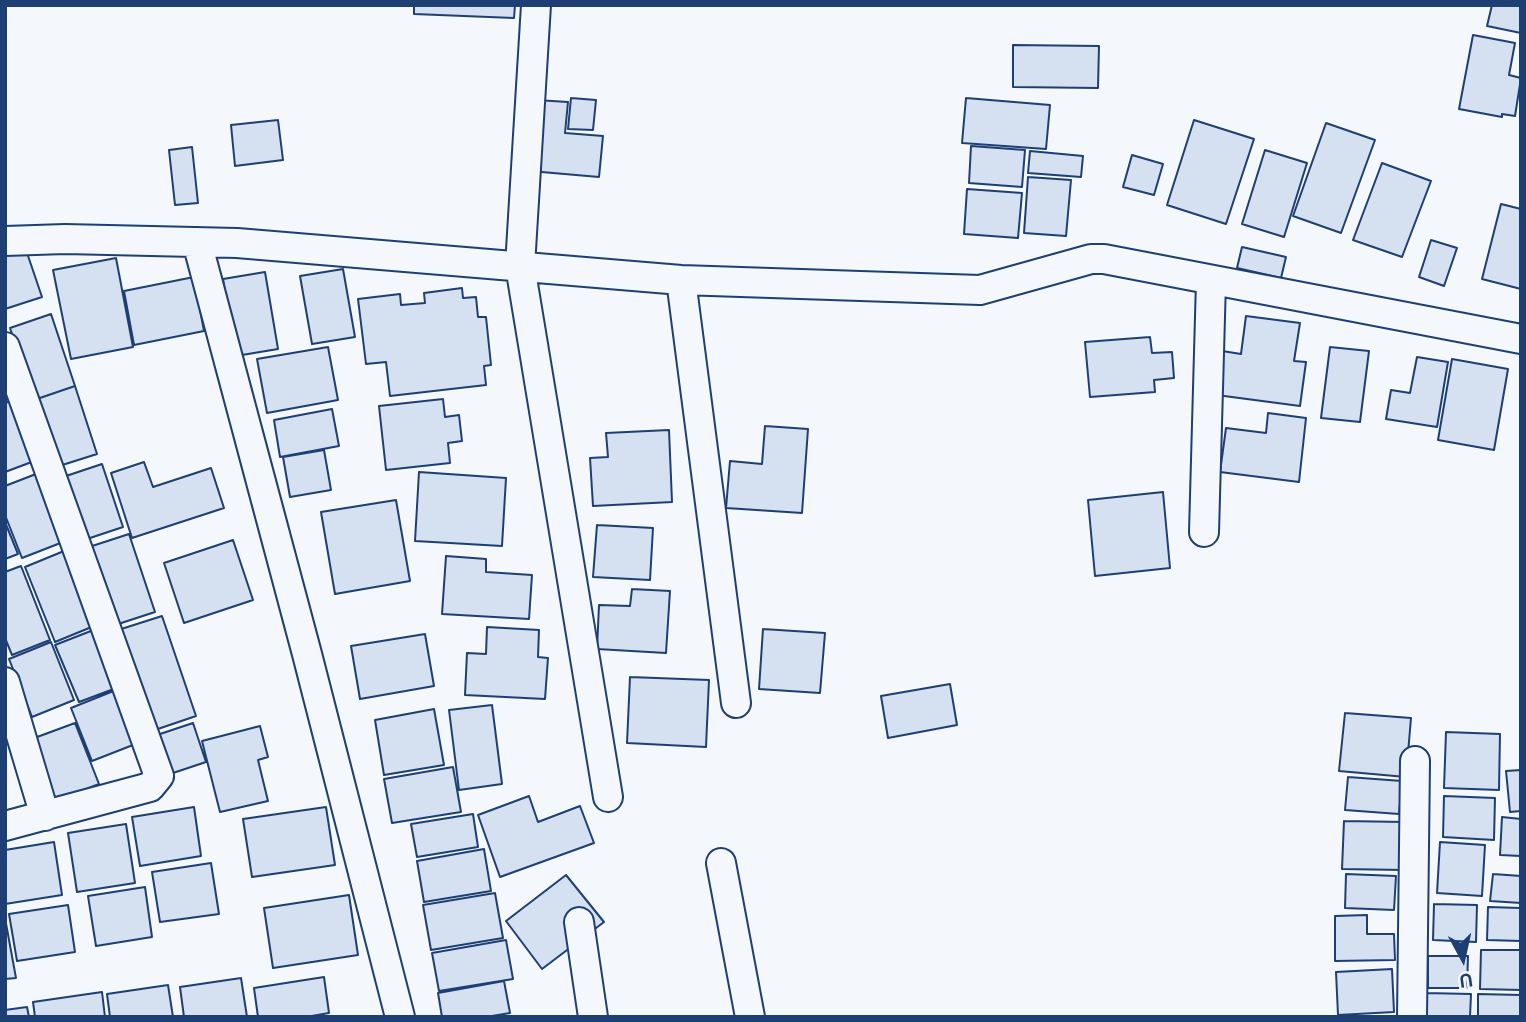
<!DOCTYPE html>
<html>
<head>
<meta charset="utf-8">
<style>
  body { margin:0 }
  #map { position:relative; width:1526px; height:1022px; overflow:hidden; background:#f4f7fb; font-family:Figtree,sans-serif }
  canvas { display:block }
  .frame { position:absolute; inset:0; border:7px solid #1d3f73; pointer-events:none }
  .north { position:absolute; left:1428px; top:924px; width:70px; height:70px; -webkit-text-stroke:5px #f4f7fb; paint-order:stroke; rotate:172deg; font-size:19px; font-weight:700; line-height:28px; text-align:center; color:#1d3f73 }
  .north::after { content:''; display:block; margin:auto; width:24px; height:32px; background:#1d3f73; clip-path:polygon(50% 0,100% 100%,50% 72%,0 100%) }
</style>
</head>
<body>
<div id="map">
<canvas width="1526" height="1022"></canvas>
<div class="frame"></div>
<div class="north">U</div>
</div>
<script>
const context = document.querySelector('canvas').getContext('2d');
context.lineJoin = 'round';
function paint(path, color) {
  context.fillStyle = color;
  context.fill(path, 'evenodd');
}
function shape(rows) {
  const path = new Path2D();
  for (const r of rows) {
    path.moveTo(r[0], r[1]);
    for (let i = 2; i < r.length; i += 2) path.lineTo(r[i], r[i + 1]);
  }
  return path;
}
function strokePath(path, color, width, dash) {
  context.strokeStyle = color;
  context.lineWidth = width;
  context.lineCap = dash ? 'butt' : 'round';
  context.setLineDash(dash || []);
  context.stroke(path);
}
const building = shape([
  [414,5,515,5,514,18,414,14,414,5],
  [1492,5,1521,5,1521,33,1487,26,1492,5],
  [1473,35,1515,43,1509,75,1521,78,1515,116,1502,114,1502,117,1459,109,1473,35],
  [1013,45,1099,46,1098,88,1013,87,1013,45],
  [571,98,596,100,593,130,568,129,571,98],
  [966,98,1050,105,1046,149,962,143,966,98],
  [536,100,568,102,565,133,603,136,599,177,530,171,536,100],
  [278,120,283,160,235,166,231,125,278,120],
  [1194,120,1254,139,1226,224,1167,205,1194,120],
  [1326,123,1375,140,1341,233,1293,216,1326,123],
  [971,146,1025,150,1022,187,969,183,971,146],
  [192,147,198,203,175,205,169,150,192,147],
  [1265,150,1307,163,1284,237,1242,224,1265,150],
  [1030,151,1083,156,1081,177,1028,173,1030,151],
  [1132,155,1163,164,1154,195,1123,187,1132,155],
  [1382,163,1431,181,1402,257,1353,240,1382,163],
  [1028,177,1071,180,1066,236,1024,233,1028,177],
  [967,189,1022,193,1018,238,964,234,967,189],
  [1501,204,1521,209,1521,289,1482,279,1501,204],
  [1431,240,1457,248,1444,286,1419,277,1431,240],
  [25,247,42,297,5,309,5,254,25,247],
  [1242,247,1286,257,1281,278,1237,268,1242,247],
  [116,258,133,347,71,359,53,270,116,258],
  [343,269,355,337,312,344,300,276,343,269],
  [265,272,278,349,236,356,223,279,265,272],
  [194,277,204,331,134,345,124,291,194,277],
  [462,288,463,298,476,297,478,317,486,317,491,365,484,366,486,385,390,396,386,362,366,364,358,299,400,294,401,305,425,303,424,293,462,288],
  [51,314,75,386,34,400,10,328,51,314],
  [1246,316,1300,323,1294,361,1306,362,1300,406,1209,394,1216,350,1241,354,1246,316],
  [1150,337,1152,353,1172,352,1174,378,1154,380,1155,392,1090,397,1085,342,1150,337],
  [328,347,338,400,267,413,257,359,328,347],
  [1330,347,1369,351,1360,422,1321,418,1330,347],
  [1417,357,1448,362,1437,427,1386,419,1391,390,1410,393,1417,357],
  [1452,359,1508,369,1494,450,1438,440,1452,359],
  [75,386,97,454,56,467,34,400,75,386],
  [443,399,445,417,459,415,462,441,448,443,450,463,386,470,379,406,443,399],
  [13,400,37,460,5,472,5,403,13,400],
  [332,409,339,446,280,457,274,420,332,409],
  [1268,413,1306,418,1299,482,1220,472,1226,428,1266,433,1268,413],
  [765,426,808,429,802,513,726,508,730,461,762,464,765,426],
  [669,430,672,502,593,506,590,458,608,457,606,433,669,430],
  [324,450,331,490,290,497,283,457,324,450],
  [144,462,153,487,211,468,224,508,132,538,111,473,144,462],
  [102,464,123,527,84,540,63,477,102,464],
  [419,472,506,478,502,546,415,541,419,472],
  [36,474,63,542,22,558,5,515,5,486,36,474],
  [1163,492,1170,568,1095,576,1088,500,1163,492],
  [396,500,410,581,335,594,321,512,396,500],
  [5,522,18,554,5,559,5,522],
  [597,525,653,528,650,580,593,577,597,525],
  [129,534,155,612,112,626,86,548,129,534],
  [233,540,253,600,184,623,164,563,233,540],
  [64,551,94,626,55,642,25,567,64,551],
  [446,556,486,559,486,572,532,575,529,619,442,614,446,556],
  [21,566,50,640,12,655,5,638,5,572,21,566],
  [632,589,670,591,666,653,597,649,599,605,630,606,632,589],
  [162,616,196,716,149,732,115,631,162,616],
  [487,627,539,630,538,657,548,658,545,699,465,695,467,653,486,654,487,627],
  [96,629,119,687,79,702,55,645,96,629],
  [763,629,825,633,820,693,759,689,763,629],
  [425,634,434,686,360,699,351,646,425,634],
  [51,642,74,700,32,717,9,659,51,642],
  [630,677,709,680,706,747,627,743,630,677],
  [950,684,957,725,888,738,881,696,950,684],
  [116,690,138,743,92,761,71,708,116,690],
  [492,705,502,784,459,790,449,710,492,705],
  [434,709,444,765,384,775,375,720,434,709],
  [1345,713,1411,718,1406,777,1339,771,1345,713],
  [75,723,99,784,53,802,29,740,75,723],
  [193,723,206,762,170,774,157,735,193,723],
  [260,726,268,757,258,760,268,801,220,812,202,741,260,726],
  [1446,732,1500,734,1499,790,1444,788,1446,732],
  [453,767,461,812,392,823,384,779,453,767],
  [1521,770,1521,811,1510,812,1506,771,1521,770],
  [1348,777,1402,781,1399,814,1345,810,1348,777],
  [529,796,538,822,580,806,594,843,500,877,478,815,529,796],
  [1444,796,1495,798,1494,840,1443,837,1444,796],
  [194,807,201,856,140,866,132,817,194,807],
  [326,807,335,865,252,877,243,819,326,807],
  [473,814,478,847,417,857,411,824,473,814],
  [1502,817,1521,819,1521,856,1500,855,1502,817],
  [1344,821,1405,822,1404,870,1342,869,1344,821],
  [126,824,135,883,77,892,68,833,126,824],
  [54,842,62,895,5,904,5,850,54,842],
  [1440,842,1485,845,1482,896,1437,893,1440,842],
  [484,849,491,891,424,902,417,861,484,849],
  [211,863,219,914,160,922,152,872,211,863],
  [1346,874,1396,876,1394,910,1345,908,1346,874],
  [1493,874,1521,876,1521,903,1490,901,1493,874],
  [566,875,604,922,542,969,506,921,566,875],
  [145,887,152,937,96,946,88,896,145,887],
  [495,893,503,938,431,950,423,905,495,893],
  [349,895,358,955,273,968,264,908,349,895],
  [1434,904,1477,905,1476,942,1433,940,1434,904],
  [68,905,75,952,17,961,9,914,68,905],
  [1488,907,1521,908,1521,941,1487,940,1488,907],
  [1367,915,1367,934,1394,934,1395,960,1335,961,1335,916,1367,915],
  [5,918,16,978,5,979,5,918],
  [506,940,513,979,439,991,432,953,506,940],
  [1481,950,1521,950,1521,990,1480,989,1481,950],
  [1428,956,1468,956,1467,988,1428,988,1428,956],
  [1392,969,1394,1012,1338,1015,1336,972,1392,969],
  [324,977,329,1013,306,1017,258,1017,254,988,324,977],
  [241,978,247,1017,184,1017,180,987,241,978],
  [504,981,510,1013,486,1017,442,1017,438,993,504,981],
  [168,985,173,1017,110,1017,107,994,168,985],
  [102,992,105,1017,35,1017,33,1002,102,992],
  [1425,993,1471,994,1470,1017,1424,1017,1425,993],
  [1478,994,1521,995,1521,1017,1478,1017,1478,994],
  [27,1007,29,1017,5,1017,5,1010,27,1007]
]);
paint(building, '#d5e0f0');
strokePath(building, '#1d3f73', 2);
const street = shape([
  [536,5,520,266,608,797],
  [5,241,65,239,237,243,681,280,980,290,1091,259,1104,259,1521,339],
  [197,242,307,654,400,1017],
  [681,280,736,703],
  [5,347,159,776,150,787,5,826],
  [1204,532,1211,281],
  [5,682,45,816],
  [721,863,750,1017],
  [579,922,593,1017],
  [1412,1017,1415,761]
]);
strokePath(street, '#1d3f73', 32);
strokePath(street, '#f4f7fb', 28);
</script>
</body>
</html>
